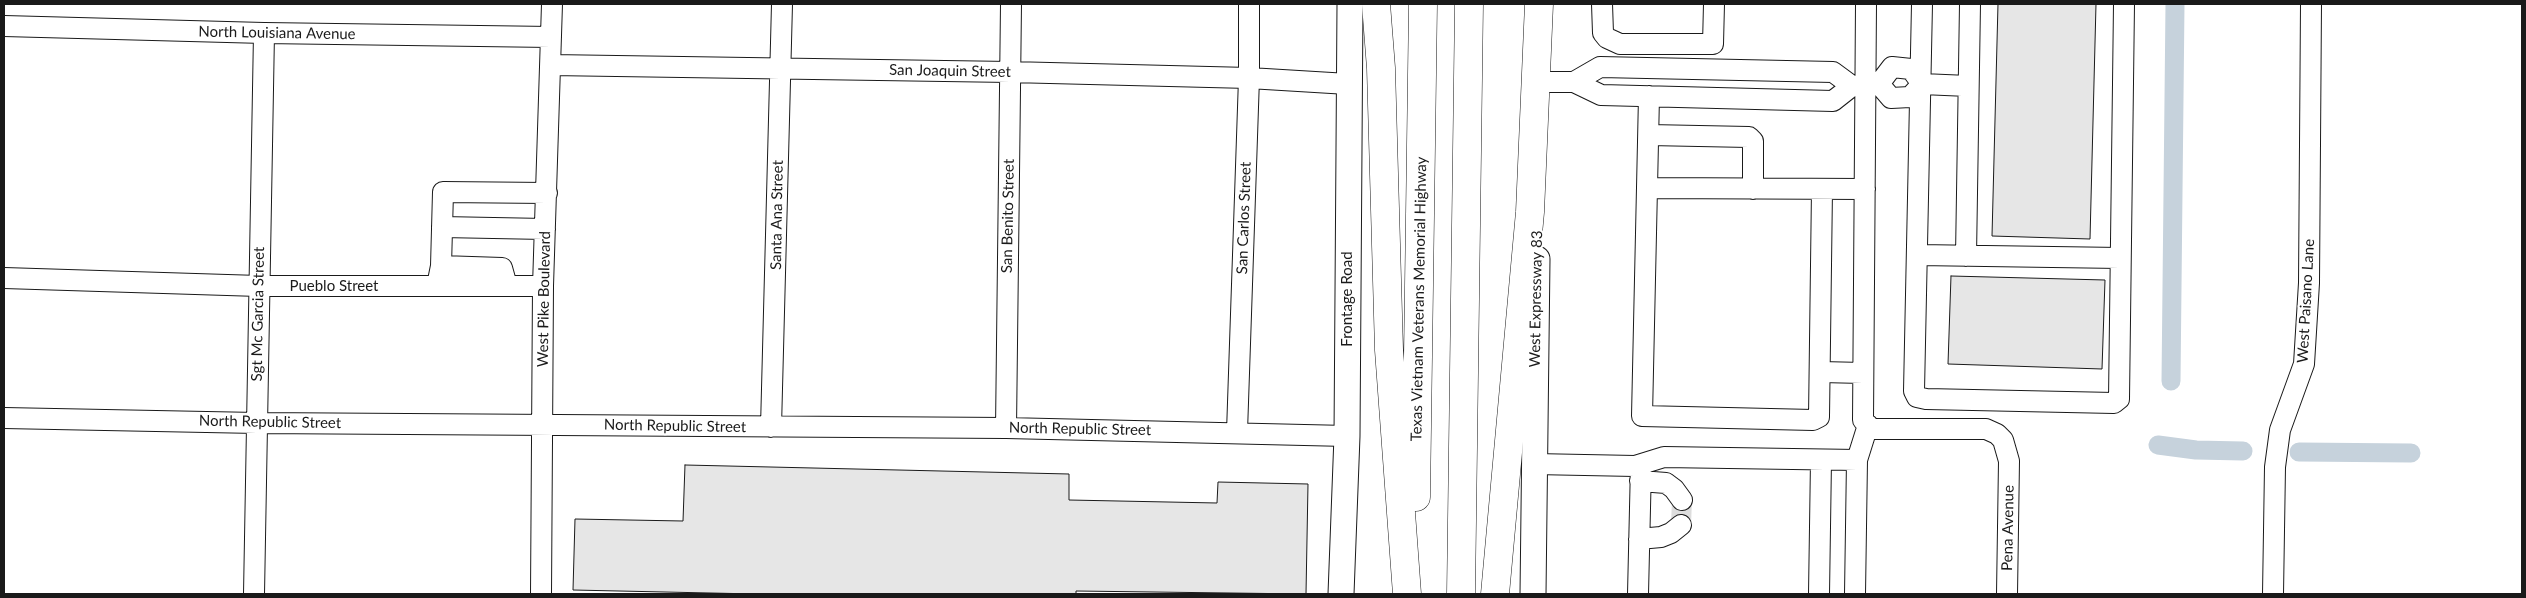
<!DOCTYPE html>
<html>
<head>
<meta charset="utf-8">
<style>
  body { margin:0 }
  #map { position:relative; width:2526px; height:598px; overflow:hidden; background:#fff; font-family:Lato,sans-serif }
  canvas { display:block }
  .frame { position:absolute; inset:0; border:5px solid #1a1a1a; pointer-events:none }
</style>
</head>
<body>
<div id="map">
<canvas width="2526" height="598"></canvas>
<div class="frame"></div>
</div>
<script>
const context = document.querySelector('canvas').getContext('2d');
context.lineJoin = 'round';
function shape(rows) {
  const path = new Path2D();
  for (const r of rows) {
    path.moveTo(r[0], r[1]);
    for (let i = 2; i < r.length; i += 2) path.lineTo(r[i], r[i + 1]);
  }
  return path;
}
function strokePath(path, color, width, dash) {
  context.strokeStyle = color;
  context.lineWidth = width;
  context.lineCap = dash ? 'butt' : 'round';
  context.setLineDash(dash || []);
  context.stroke(path);
}
function paint(path, color) {
  context.fillStyle = color;
  context.fill(path, 'evenodd');
}
function write(font, color, halo, rows, align = 'center') {
  context.font = font + ' Lato,sans-serif';
  context.lineWidth = 4;
  context.setLineDash([]);
  context.textBaseline = 'middle';
  context.strokeStyle = halo;
  context.fillStyle = color;
  for (const [text, x, y, turn = 0] of rows) {
    context.save();
    context.translate(x, y);
    context.rotate((+turn || 0) * Math.PI / 180);
    context.textAlign = isNaN(turn) ? turn : align;
    if (halo) context.strokeText(text, 0, 0);
    context.fillText(text, 0, 0);
    context.restore();
  }
}
strokePath(shape([
  [2171,381,2175,4],
  [2158,445,2196,450,2243,451],
  [2299,452,2411,453]
]), '#c6d2dc', 19);
const building = shape([
  [1998,4,2096,4,2090,239,1992,236,1998,4],
  [1951,276,2105,280,2102,369,1948,364,1951,276],
  [685,465,1069,474,1069,500,1217,503,1218,482,1308,484,1306,594,1076,591,1076,594,756,594,573,590,575,519,683,521,685,465]
]);
paint(building, '#e6e6e6');
strokePath(building, '#1a1a1a', 1);
strokePath(shape([
  [1681,525,1682,500]
]), '#ddd', 20, [20, 10]);
const minor = shape([
  [1602,4,1603,33,1607,38,1620,44,1713,44,1714,4],
  [1866,4,1863,420,1871,429,1986,429,1997,434,2003,440,2009,461,2007,594],
  [1922,4,1914,391,1917,397,1926,399,2114,403,2119,399,2124,4],
  [4,26,264,33,551,37],
  [551,65,1010,72,1249,78,1348,84],
  [1539,82,1574,82,1601,95,1833,101,1852,86,1879,84,1892,67,1911,69,1922,84],
  [1574,82,1600,67,1833,72,1852,86],
  [1879,84,1891,98,1910,97,1922,84],
  [1922,84,1968,86],
  [1649,96,1642,416,1813,420,1819,417,1822,189],
  [1649,135,1749,137,1753,141,1753,189],
  [1648,188,1865,189],
  [442,227,545,229],
  [1918,255,2120,258],
  [1966,256,1970,4],
  [441,266,502,268,507,286],
  [4,278,259,286,543,286],
  [437,286,441,266,443,192,547,193],
  [1821,372,1863,373],
  [4,418,257,423,1006,428,1347,436],
  [771,427,782,4],
  [1006,428,1011,4],
  [1237,432,1249,78,1249,4],
  [1534,464,1635,466,1664,457,1857,460,1868,425],
  [1640,481,1666,483,1674,489,1682,500],
  [1639,539,1661,537,1671,533,1681,525],
  [254,594,264,33],
  [541,594,543,286,552,4],
  [1638,594,1641,465],
  [1819,594,1821,460],
  [1855,594,1857,460],
  [2273,594,2275,467,2280,430,2304,364,2309,283,2311,4]
]);
const major = shape([
  [1341,594,1347,436,1350,4],
  [1533,594,1537,259]
]);
const highway = shape([
  [1376,4,1381,68,1389,350,1407,594],
  [1416,497,1423,4],
  [1461,594,1469,4],
  [1495,594,1530,212,1539,4]
]);
strokePath(minor, '#1a1a1a', 22);
strokePath(major, '#1a1a1a', 27);
strokePath(highway, '#1a1a1a', 29);
strokePath(minor, '#fff', 20);
strokePath(major, '#fff', 25);
strokePath(highway, '#fff', 28);
write('15px', '#1a1a1a', '#fff', [
  ["North Louisiana Avenue",277,33,1],
  ["San Joaquin Street",950,71,1],
  ["Santa Ana Street",777,215,-89],
  ["San Benito Street",1008,216,-89],
  ["San Carlos Street",1244,218,-88],
  ["Pueblo Street",334,286],
  ["West Pike Boulevard",544,299,-89],
  ["Frontage Road",1347,299,-90],
  ["Texas Vietnam Veterans Memorial Highway",1419,299,-89],
  ["West Expressway 83",1536,299,-89],
  ["West Paisano Lane",2306,301,-87],
  ["Sgt Mc Garcia Street",258,314,-89],
  ["North Republic Street",270,422,1],
  ["North Republic Street",675,426,1],
  ["North Republic Street",1080,429,1],
  ["Pena Avenue",2008,528,-89]
]);
</script>
</body>
</html>
